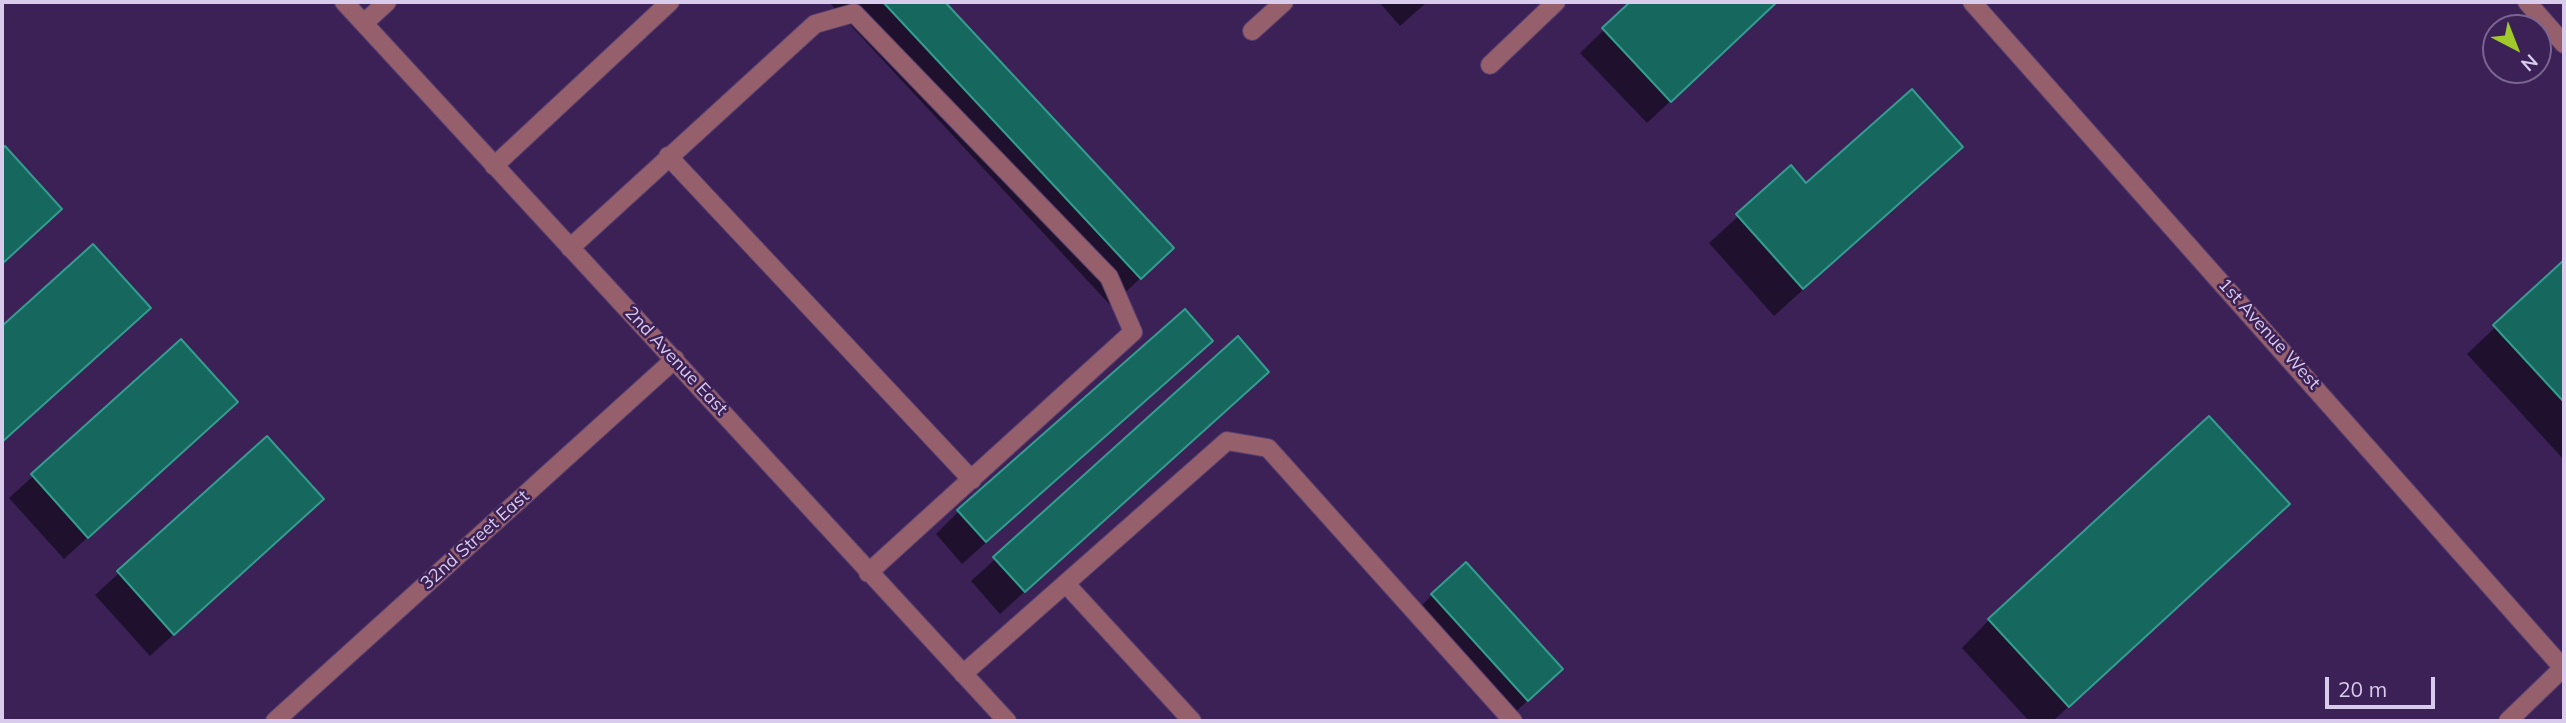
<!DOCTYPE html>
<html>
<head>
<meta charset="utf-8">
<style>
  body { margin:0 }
  #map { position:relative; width:2566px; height:723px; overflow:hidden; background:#3b2156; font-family:Mulish,sans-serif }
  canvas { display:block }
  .frame { position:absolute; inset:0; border:4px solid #d9cbec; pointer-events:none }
  .north { position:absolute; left:2482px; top:14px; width:70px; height:70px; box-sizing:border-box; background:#3b2156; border:2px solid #7a6592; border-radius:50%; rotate:138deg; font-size:19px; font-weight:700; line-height:28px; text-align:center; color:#d9cbec }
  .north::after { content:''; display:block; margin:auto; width:24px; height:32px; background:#a0ca2c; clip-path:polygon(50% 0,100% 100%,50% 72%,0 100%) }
  .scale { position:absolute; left:2325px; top:677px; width:110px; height:32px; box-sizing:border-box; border:4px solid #d9cbec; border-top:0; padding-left:9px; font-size:21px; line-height:24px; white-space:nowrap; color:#d9cbec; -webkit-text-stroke:5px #3b2156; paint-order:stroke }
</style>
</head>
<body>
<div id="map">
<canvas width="2566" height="723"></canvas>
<div class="frame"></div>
<div class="north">N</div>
<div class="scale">20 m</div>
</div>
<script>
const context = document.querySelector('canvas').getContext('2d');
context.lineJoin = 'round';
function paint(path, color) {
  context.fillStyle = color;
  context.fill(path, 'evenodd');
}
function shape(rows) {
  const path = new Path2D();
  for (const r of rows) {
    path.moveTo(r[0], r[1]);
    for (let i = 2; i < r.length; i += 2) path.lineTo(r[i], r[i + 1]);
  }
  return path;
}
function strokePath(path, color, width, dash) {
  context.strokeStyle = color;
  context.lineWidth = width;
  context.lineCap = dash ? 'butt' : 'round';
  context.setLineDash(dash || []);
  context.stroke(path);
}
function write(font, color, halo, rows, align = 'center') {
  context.font = font + ' Mulish,sans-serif';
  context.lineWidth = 5;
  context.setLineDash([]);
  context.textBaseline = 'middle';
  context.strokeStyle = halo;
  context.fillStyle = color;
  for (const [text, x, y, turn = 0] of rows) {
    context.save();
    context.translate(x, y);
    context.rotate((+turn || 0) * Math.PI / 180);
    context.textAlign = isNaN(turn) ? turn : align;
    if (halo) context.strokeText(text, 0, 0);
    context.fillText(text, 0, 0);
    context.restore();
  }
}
paint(shape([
  [829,2,943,2,1172,248,1111,306],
  [1379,2,1427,2,1400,26],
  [1633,2,1776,2,1647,123,1580,53],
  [1961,147,1774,316,1709,243,1791,168,1806,185],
  [5,148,60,209,2,264,2,151],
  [93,246,125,331,2,442,2,328],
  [2564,262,2564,460,2467,354],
  [1238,339,1267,372,1000,614,971,581],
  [181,341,236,402,64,559,9,498],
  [1211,341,962,564,936,534,959,511],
  [267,438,322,499,150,656,95,595],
  [2259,532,2053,721,2029,721,1962,648,1989,620],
  [1432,595,1561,669,1506,721,1409,618]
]), '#0007');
const building = shape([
  [883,2,945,2,1174,248,1141,279,883,2],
  [1630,2,1777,2,1671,102,1602,28,1630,2],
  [1912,89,1963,147,1803,289,1736,214,1791,165,1806,183,1912,89],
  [5,146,62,209,2,264,2,149,5,146],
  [93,244,151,308,2,442,2,326,93,244],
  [2564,260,2564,402,2493,325,2564,260],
  [1185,309,1213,341,986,542,957,510,1185,309],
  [1238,336,1269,372,1025,592,993,557,1238,336],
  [181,339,238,402,88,538,31,474,181,339],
  [2209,416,2290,504,2069,707,1988,619,2209,416],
  [267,436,324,499,174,635,117,571,267,436],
  [1466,562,1563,669,1528,701,1431,594,1466,562]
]);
paint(building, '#16685f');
strokePath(building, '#359c90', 2);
const minor = shape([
  [344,2,1007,721],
  [1972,2,2564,669],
  [2527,2,2564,44],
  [364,23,387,2],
  [1252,31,1284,2],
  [1490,65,1556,2],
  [668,156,972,480],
  [494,166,670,2],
  [570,248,815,24,854,13,1109,277,1133,332,868,573],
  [1066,584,1192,721],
  [963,674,1227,441,1268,448,1513,721],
  [275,721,675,359],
  [2508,721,2564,667]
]);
strokePath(minor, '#574071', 20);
strokePath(minor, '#965f6c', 18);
write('18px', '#d9cbec', '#3b2156', [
  ["1st Avenue West",2269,334,48],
  ["2nd Avenue East",676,361,47],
  ["32nd Street East",475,540,-42]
]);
</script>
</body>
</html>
